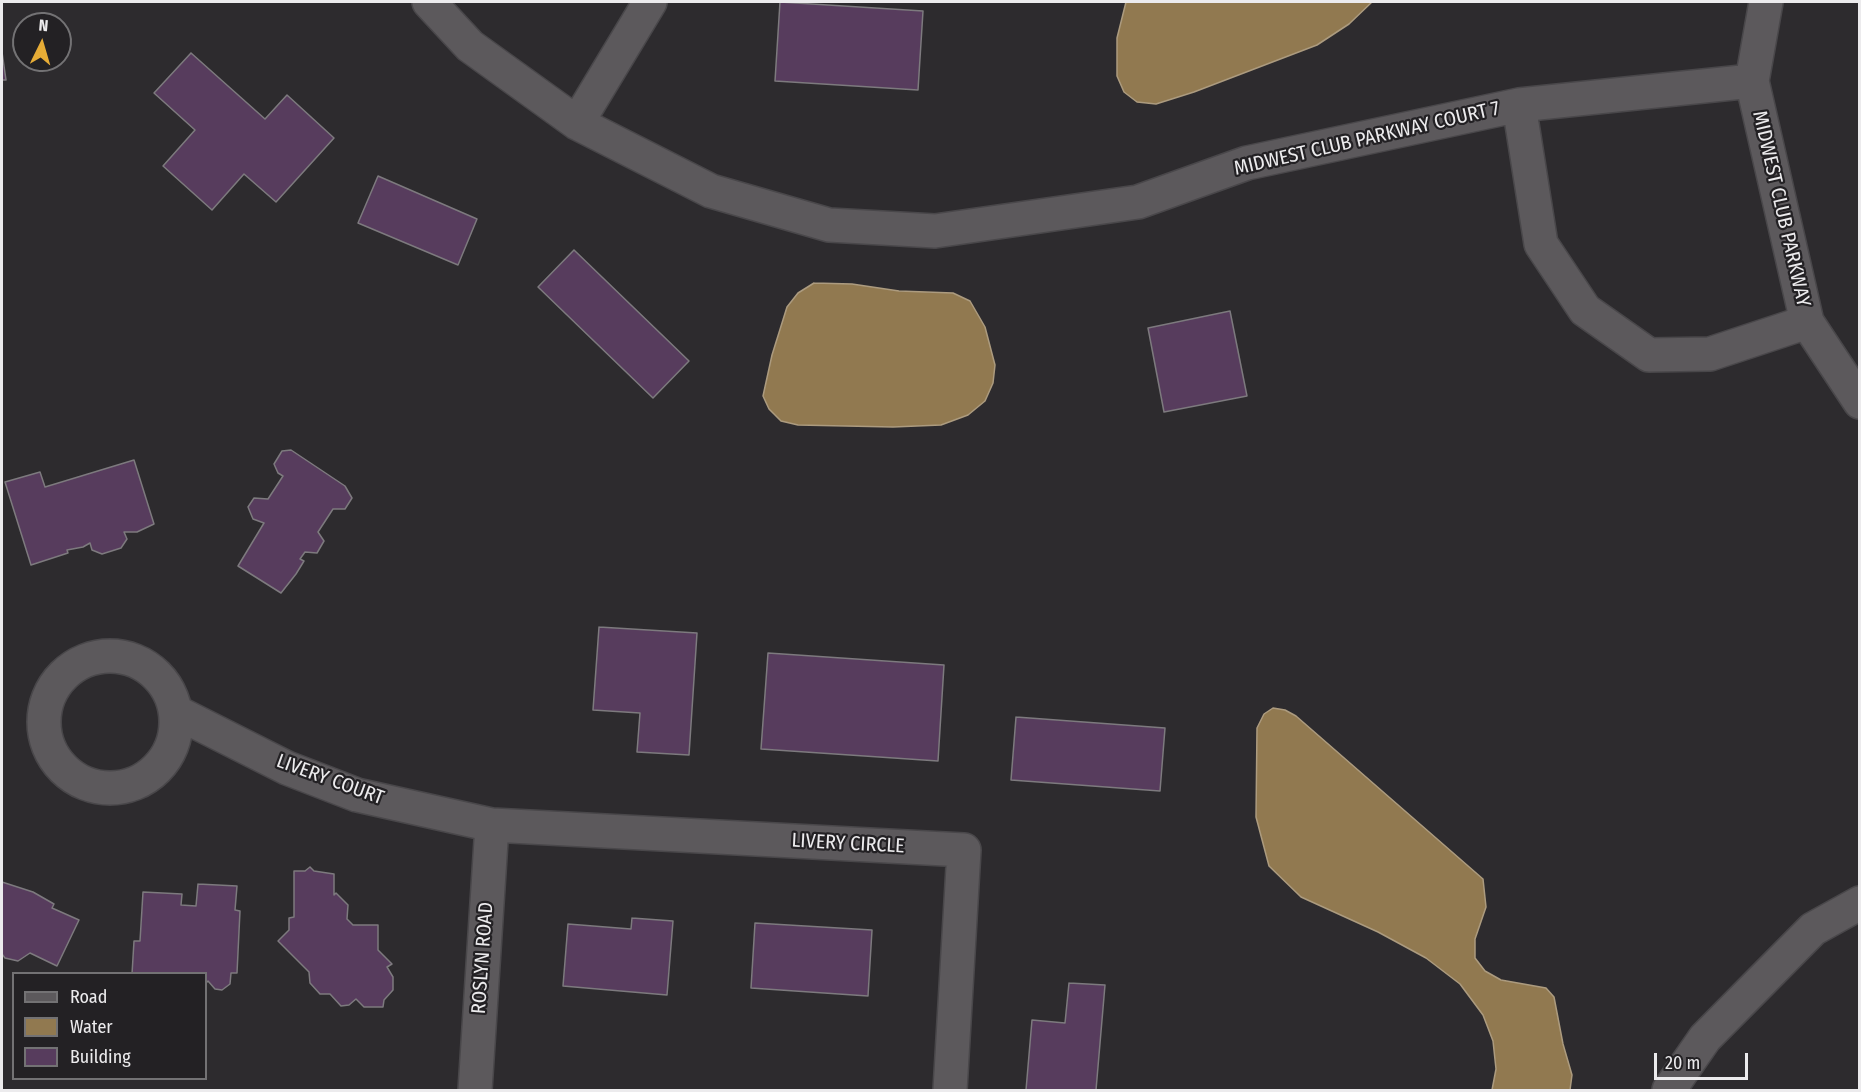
<!DOCTYPE html>
<html>
<head>
<meta charset="utf-8">
<style>
  body { margin:0 }
  #map { position:relative; width:1861px; height:1092px; overflow:hidden; background:#2d2b2e; font-family:"Fira Sans Condensed",sans-serif }
  canvas { display:block }
  .frame { position:absolute; inset:0; border:3px solid #ecebed; pointer-events:none }
  .legend { position:absolute; left:12px; top:972px; width:195px; height:108px; box-sizing:border-box; background:#232124; border:2px solid #737274; margin:0; padding:8px 10px; list-style:none; font-size:18px; color:#ecebed }
  .legend li { display:flex; align-items:center; gap:12px; height:30px }
  .legend b { width:30px; border:2px solid #737274 }
  .north { position:absolute; left:12px; top:12px; width:60px; height:60px; box-sizing:border-box; background:#232124; border:2px solid #737274; border-radius:50%; rotate:5deg; font-size:16px; font-weight:700; line-height:24px; text-align:center; color:#ecebed }
  .north::after { content:''; display:block; margin:auto; width:21px; height:27px; background:#e6ac36; clip-path:polygon(50% 0,100% 100%,50% 72%,0 100%) }
  .scale { position:absolute; left:1654px; top:1053px; width:94px; height:27px; box-sizing:border-box; border:3px solid #ecebed; border-top:0; padding-left:8px; font-size:18px; line-height:21px; white-space:nowrap; color:#ecebed; -webkit-text-stroke:4px #232124; paint-order:stroke }
</style>
</head>
<body>
<div id="map">
<canvas width="1861" height="1092"></canvas>
<div class="frame"></div>
<ul class="legend">
<li><b style="height:8px;background:#5c595c"></b>Road</li>
<li><b style="height:16px;background:#917950"></b>Water</li>
<li><b style="height:16px;background:#573c5d"></b>Building</li>
</ul>
<div class="north">N</div>
<div class="scale">20 m</div>
</div>
<script>
const context = document.querySelector('canvas').getContext('2d');
context.lineJoin = 'round';
function paint(path, color) {
  context.fillStyle = color;
  context.fill(path, 'evenodd');
}
function shape(rows) {
  const path = new Path2D();
  for (const r of rows) {
    if (r.length === 3) {
      path.moveTo(r[0] + r[2], r[1]);
      path.arc(r[0], r[1], r[2], 0, 2 * Math.PI);
      continue;
    }
    path.moveTo(r[0], r[1]);
    for (let i = 2; i < r.length; i += 2) path.lineTo(r[i], r[i + 1]);
  }
  return path;
}
function strokePath(path, color, width, dash) {
  context.strokeStyle = color;
  context.lineWidth = width;
  context.lineCap = dash ? 'butt' : 'round';
  context.setLineDash(dash || []);
  context.stroke(path);
}
function write(font, color, halo, rows, align = 'center') {
  context.font = font + ' "Fira Sans Condensed",sans-serif';
  context.lineWidth = 4.5;
  context.setLineDash([]);
  context.textBaseline = 'middle';
  context.strokeStyle = halo;
  context.fillStyle = color;
  for (const [text, x, y, turn = 0] of rows) {
    context.save();
    context.translate(x, y);
    context.rotate((+turn || 0) * Math.PI / 180);
    context.textAlign = isNaN(turn) ? turn : align;
    if (halo) context.strokeText(text, 0, 0);
    context.fillText(text, 0, 0);
    context.restore();
  }
}
const water = shape([
  [1126,2,1372,2,1349,24,1317,45,1194,92,1156,104,1137,102,1124,92,1117,76,1117,38,1126,2],
  [814,283,852,284,899,291,953,293,970,301,985,327,995,365,993,383,985,401,968,415,941,425,893,427,798,425,781,421,769,409,763,396,772,355,787,307,798,293,814,283],
  [1273,708,1285,710,1296,716,1483,879,1486,907,1475,939,1475,958,1485,971,1501,980,1546,988,1554,997,1563,1044,1572,1075,1570,1090,1492,1090,1496,1069,1493,1041,1483,1015,1460,984,1426,958,1378,932,1301,897,1269,866,1256,817,1257,728,1264,714,1273,708]
]);
paint(water, '#917950');
strokePath(water, '#ac9b7f', 1.5);
const building = shape([
  [780,2,923,11,918,90,775,81,780,2],
  [2,52,6,80,2,80,2,52],
  [191,53,265,119,287,95,334,138,276,202,244,174,212,210,163,166,195,130,154,93,191,53],
  [378,176,477,219,458,265,358,223,378,176],
  [574,250,689,361,653,398,538,287,574,250],
  [1230,311,1247,396,1164,412,1148,328,1230,311],
  [291,450,345,486,352,498,345,509,333,509,318,532,324,541,317,553,305,552,300,559,304,561,296,574,281,593,238,566,264,523,253,519,248,507,254,498,268,499,283,476,278,473,274,464,282,451,291,450],
  [134,460,154,524,137,532,124,532,127,539,121,548,102,554,92,550,90,543,83,547,67,550,68,553,31,565,5,482,40,472,45,487,134,460],
  [599,627,697,633,689,755,637,752,640,713,593,710,599,627],
  [768,653,944,665,938,761,761,749,768,653],
  [1016,717,1165,728,1160,791,1011,780,1016,717],
  [310,867,314,871,334,874,334,895,336,893,348,905,347,919,353,925,378,925,378,950,392,964,387,967,393,977,393,990,384,1000,383,1007,364,1007,356,999,349,1005,341,1006,330,994,320,994,310,983,309,972,278,941,289,930,289,918,294,917,294,871,305,871,310,867],
  [2,882,33,892,54,904,52,908,79,920,57,966,30,953,18,961,5,958,2,954,2,882],
  [198,884,237,886,235,910,240,911,237,973,231,973,230,984,222,990,215,989,208,981,206,983,206,974,132,974,134,941,140,941,143,892,182,894,181,905,196,906,198,884],
  [632,918,673,921,667,995,563,986,568,924,631,929,632,918],
  [755,923,872,930,868,996,751,988,755,923],
  [1069,983,1105,985,1096,1090,1026,1090,1032,1020,1065,1023,1069,983]
]);
paint(building, '#573c5d');
strokePath(building, '#7d7a7e', 1.5);
const street = shape([
  [429,2,470,46,577,123,711,191,829,225,935,231,1138,202,1247,163,1519,105,1752,81],
  [1766,2,1752,81,1807,322,1860,402],
  [1519,105,1541,244,1585,310,1649,355,1710,354,1807,322],
  [577,123,650,2],
  [110,722,66],
  [176,712,287,768,357,795,492,825,964,850,950,1090],
  [475,1090,492,825],
  [1669,1090,1705,1038,1813,929,1860,903]
]);
strokePath(street, '#49474a', 36);
strokePath(street, '#5c595c', 33);
write('20px', '#ecebed', '#232124', [
  ["MIDWEST CLUB PARKWAY COURT 7",1367,139,-13],
  ["MIDWEST CLUB PARKWAY",1781,209,77],
  ["LIVERY COURT",330,780,20],
  ["LIVERY CIRCLE",848,844,3],
  ["ROSLYN ROAD",483,958,-86]
]);
</script>
</body>
</html>
